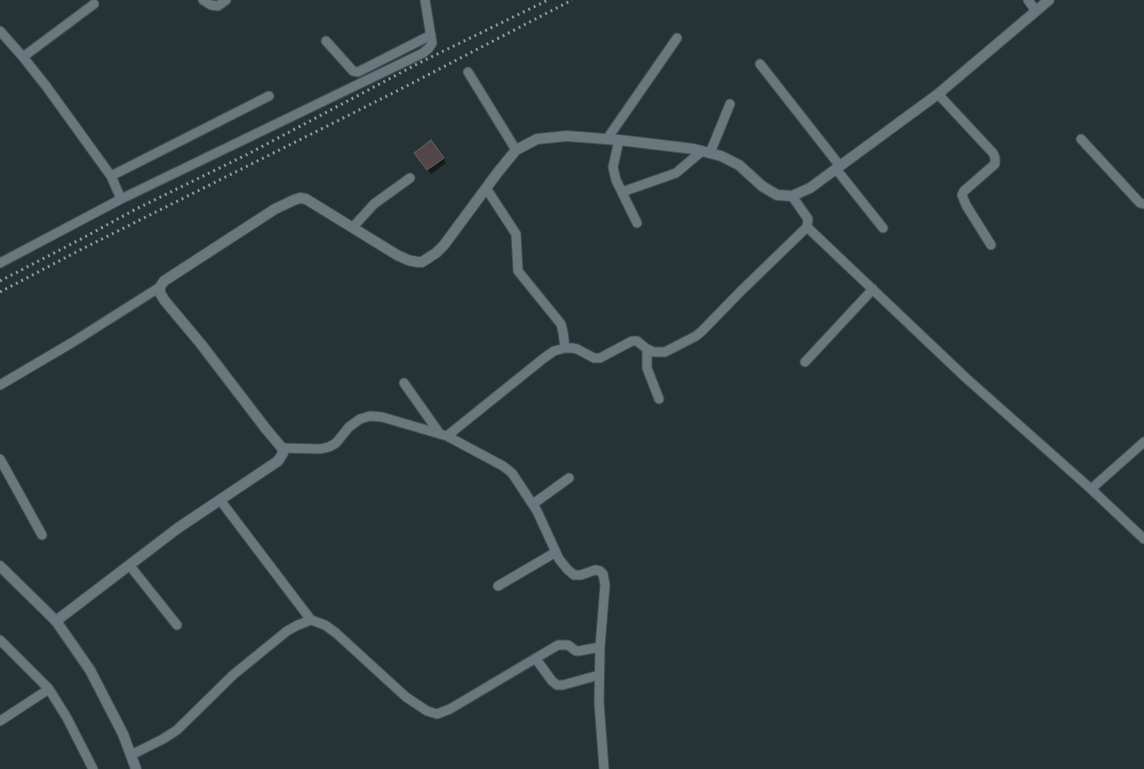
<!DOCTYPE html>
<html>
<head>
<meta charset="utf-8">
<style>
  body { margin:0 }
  canvas { display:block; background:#253236 }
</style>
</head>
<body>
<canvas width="1144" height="769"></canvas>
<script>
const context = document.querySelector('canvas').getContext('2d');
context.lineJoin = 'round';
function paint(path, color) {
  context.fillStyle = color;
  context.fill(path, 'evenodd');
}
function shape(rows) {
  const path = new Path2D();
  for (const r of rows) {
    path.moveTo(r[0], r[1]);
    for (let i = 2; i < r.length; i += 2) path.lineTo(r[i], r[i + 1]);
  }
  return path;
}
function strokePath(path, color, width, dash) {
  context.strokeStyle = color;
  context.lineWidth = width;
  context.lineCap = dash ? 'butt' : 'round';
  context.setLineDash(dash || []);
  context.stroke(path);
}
paint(shape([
  [418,158,443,158,446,163,431,174]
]), '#0007');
const building = shape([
  [431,140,444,158,427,170,414,153,431,140]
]);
paint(building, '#52464b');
strokePath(building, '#6e6166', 1);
const minor = shape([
  [203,0,211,5,218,6,226,0],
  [1028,0,1036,11],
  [0,31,23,57,46,86,111,176,121,199],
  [326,41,353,71,358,72,431,35],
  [23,57,94,4],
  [760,64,840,166],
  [468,72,516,150],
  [938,94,993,153,995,158,995,164,964,191,962,195,966,205,991,245],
  [607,139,677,38],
  [1081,139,1140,203,1144,204],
  [619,140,613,167,616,180,637,223],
  [710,153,730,104],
  [836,169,883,228],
  [111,176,269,96],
  [486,188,516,234,518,271,561,324,563,332,565,348],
  [622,192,676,173,702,151],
  [353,227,374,204,410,178],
  [807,227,966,378,1091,489,1144,539],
  [0,263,121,199,423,53,429,48,432,43,425,0],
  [647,349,647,368,659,399],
  [805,362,873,289],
  [404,383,440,434],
  [0,385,73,342,160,287],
  [447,436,544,358,554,351,565,348,572,348,577,349,594,358,600,358,632,341,637,341,647,349,654,352,665,352,696,336,702,331,741,291,807,227,808,219,792,196],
  [282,448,320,449,329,447,336,443,349,427,360,419,370,416,382,417,447,436,503,466,512,473,537,511,559,559,567,569,574,575,581,575,595,570,600,571,603,574,605,585,600,647,599,702,604,769],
  [0,459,42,535],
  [1091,489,1144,442],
  [220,500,311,620],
  [533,504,569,478],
  [130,566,177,625],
  [498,586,556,552],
  [0,640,49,689,67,718,93,769],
  [536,659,552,681,557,685,563,685,599,675],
  [0,721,49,689],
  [131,755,163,739,177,730,233,675,287,631,298,625,311,620,325,625,336,633,406,697,427,711,437,714,450,709,558,645,568,645,576,651,579,651,600,647]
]);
const tertiary = shape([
  [56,621,178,528,278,461,283,453,282,448,266,429,201,344,165,301,160,293,160,287,164,281,275,209,294,200,300,198,306,199,397,255,408,260,417,262,422,262,436,253,444,245,498,172,516,150,537,139,567,136,619,140,694,149,721,156,739,165,762,186,777,195,792,196,810,188,938,94,1049,0]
]);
const secondary = shape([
  [0,566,56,621,90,670,123,734,136,769]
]);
strokePath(minor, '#444f52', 11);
strokePath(tertiary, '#444f52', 12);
strokePath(secondary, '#444f52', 12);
strokePath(minor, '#69787c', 9);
strokePath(tertiary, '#69787c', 10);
strokePath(secondary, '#69787c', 10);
strokePath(shape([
  [0,281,83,238,136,209,248,154,419,63,548,0],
  [0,292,80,250,397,91,572,0]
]), '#8d989b', 3, [2, 4]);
</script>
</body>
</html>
